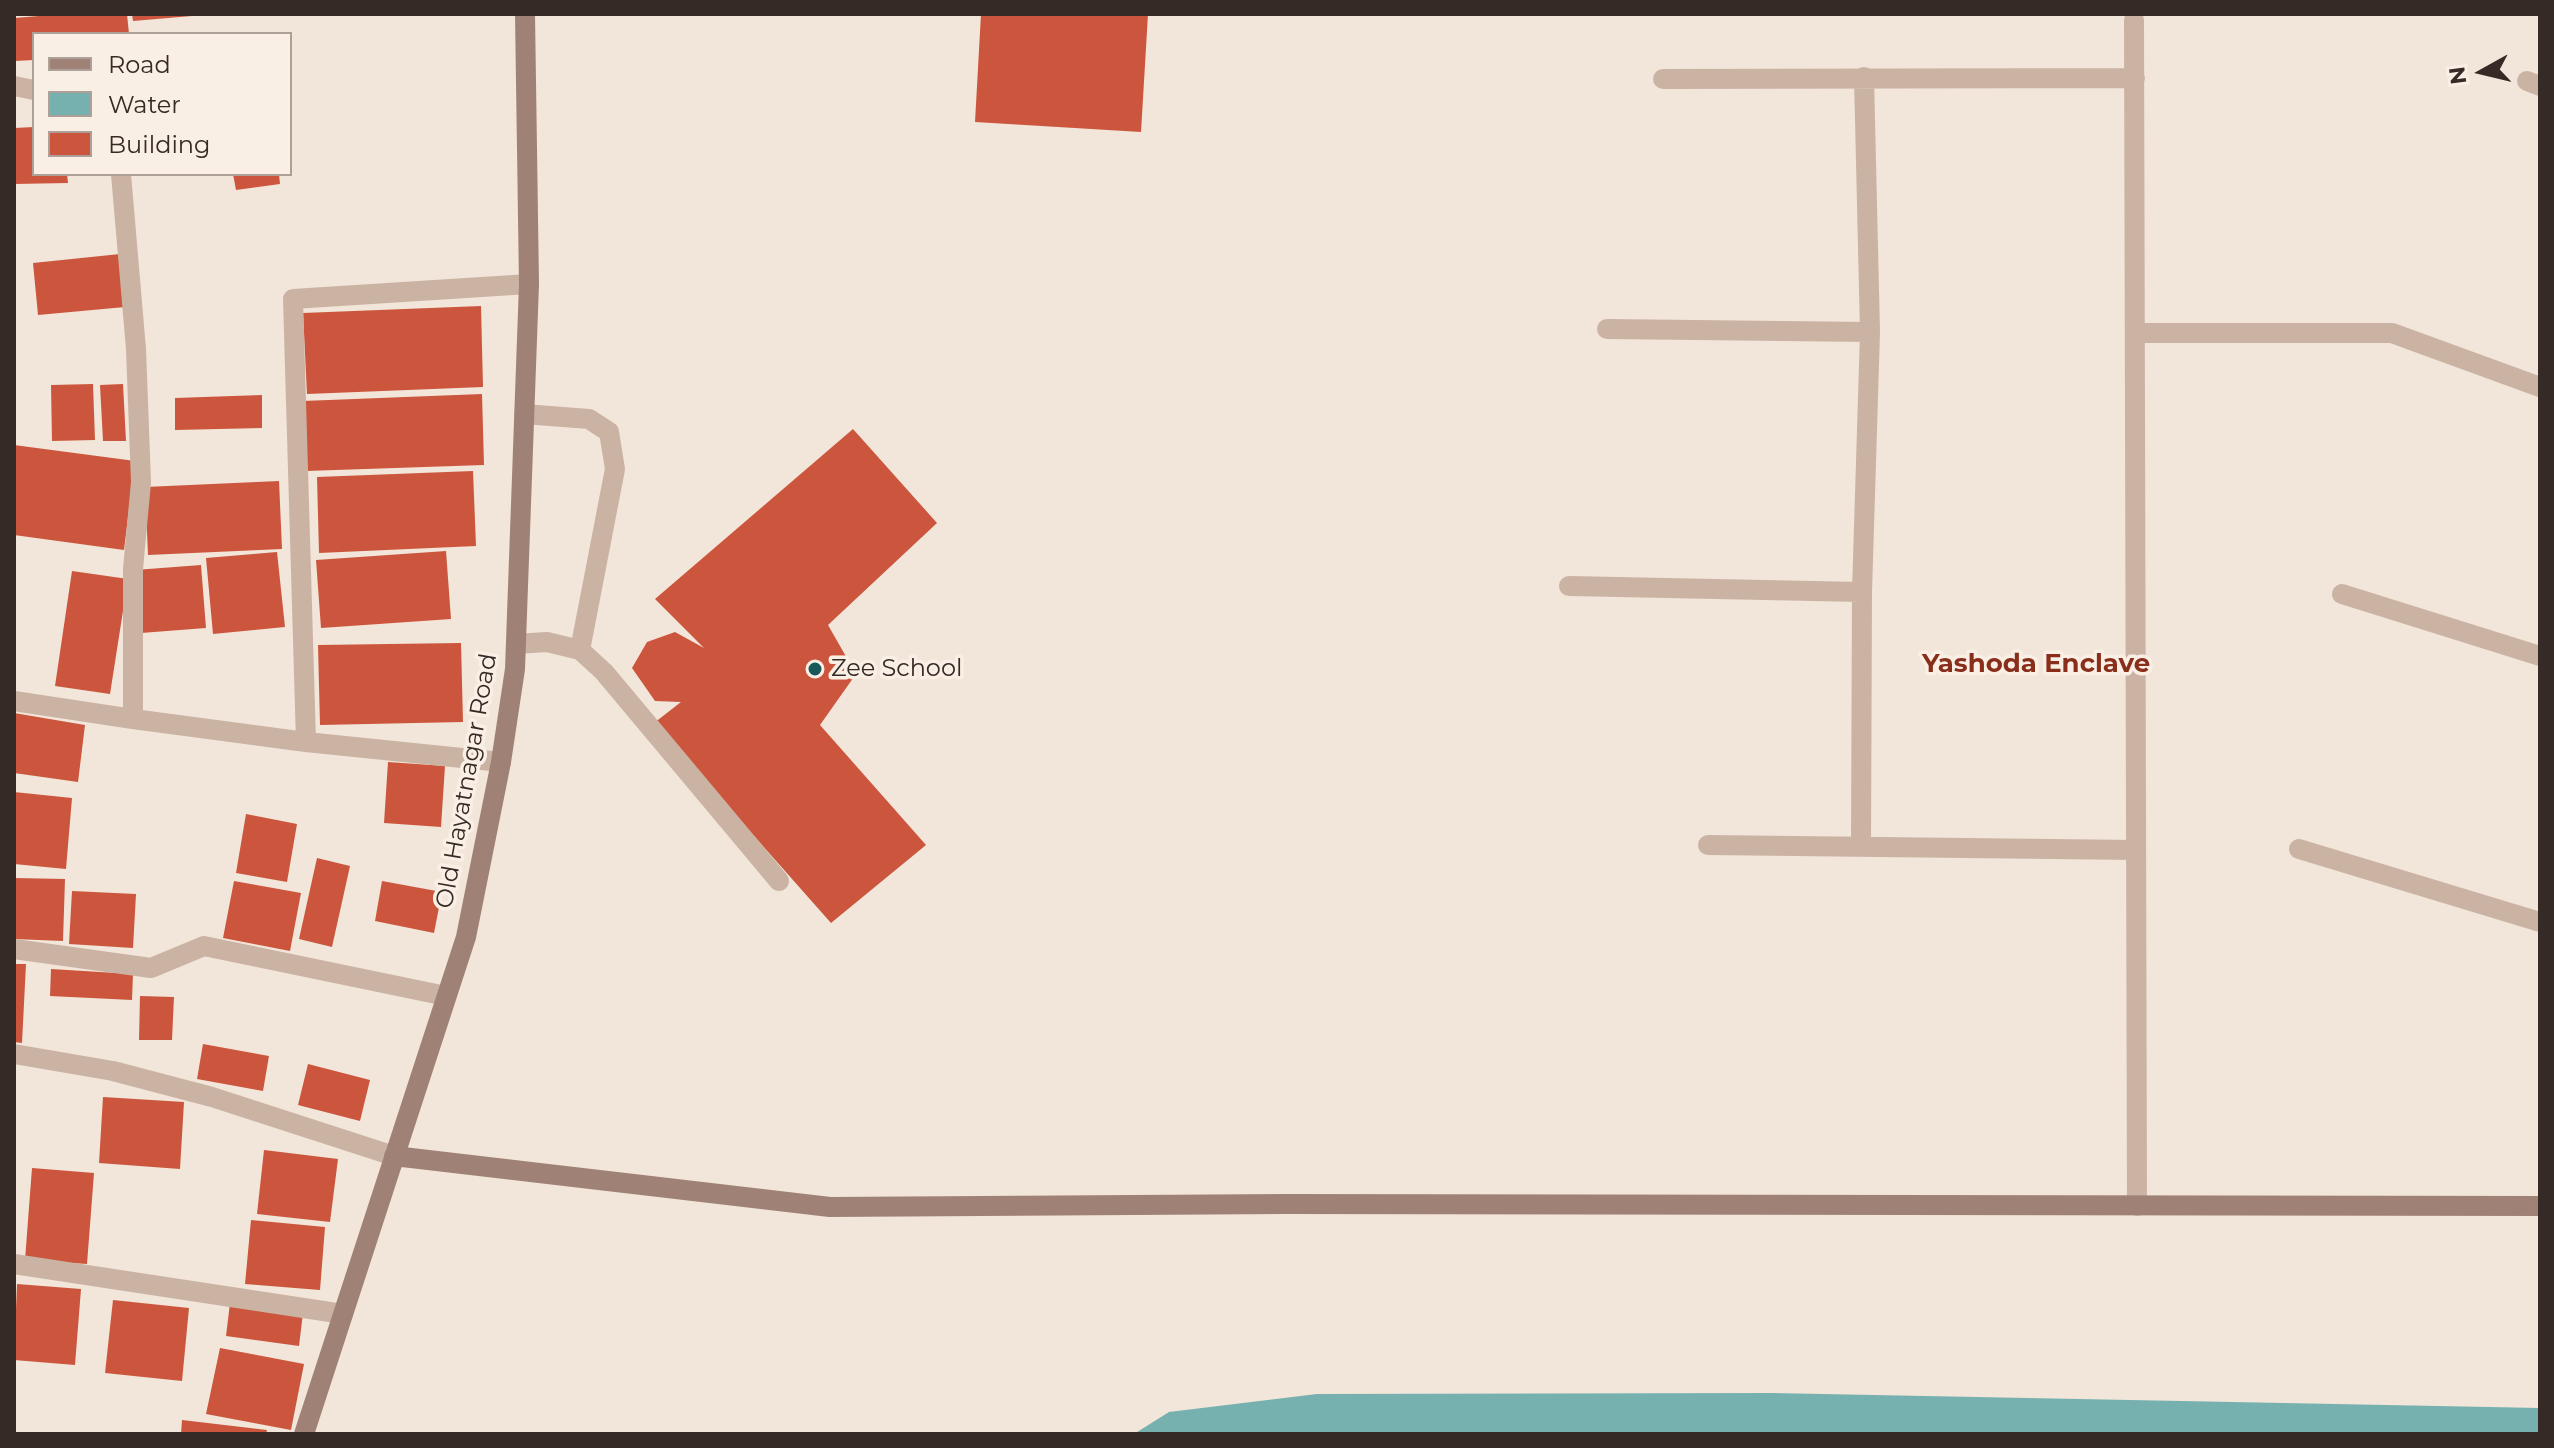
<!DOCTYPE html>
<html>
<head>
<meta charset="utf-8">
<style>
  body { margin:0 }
  #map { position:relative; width:2554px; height:1448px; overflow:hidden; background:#f2e5d9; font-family:Montserrat,sans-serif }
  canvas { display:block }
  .frame { position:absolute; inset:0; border:16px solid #362a26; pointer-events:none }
  .legend { position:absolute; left:32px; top:32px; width:260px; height:144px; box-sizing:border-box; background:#faefe5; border:2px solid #aca099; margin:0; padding:10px 14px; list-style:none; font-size:24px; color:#362a26 }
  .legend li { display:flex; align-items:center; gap:16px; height:40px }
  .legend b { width:40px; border:2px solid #aca099 }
  .north { position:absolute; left:2442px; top:32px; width:80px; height:80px; -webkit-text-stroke:6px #faefe5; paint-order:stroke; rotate:262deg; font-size:22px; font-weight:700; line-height:32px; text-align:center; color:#362a26 }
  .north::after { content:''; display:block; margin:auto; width:28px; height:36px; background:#362a26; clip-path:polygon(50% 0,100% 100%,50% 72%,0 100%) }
</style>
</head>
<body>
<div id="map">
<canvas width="2554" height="1448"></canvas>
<div class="frame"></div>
<ul class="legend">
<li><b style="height:10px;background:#9f8275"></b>Road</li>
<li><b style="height:22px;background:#76b1af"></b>Water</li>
<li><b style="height:22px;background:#cc563d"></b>Building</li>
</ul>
<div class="north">N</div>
</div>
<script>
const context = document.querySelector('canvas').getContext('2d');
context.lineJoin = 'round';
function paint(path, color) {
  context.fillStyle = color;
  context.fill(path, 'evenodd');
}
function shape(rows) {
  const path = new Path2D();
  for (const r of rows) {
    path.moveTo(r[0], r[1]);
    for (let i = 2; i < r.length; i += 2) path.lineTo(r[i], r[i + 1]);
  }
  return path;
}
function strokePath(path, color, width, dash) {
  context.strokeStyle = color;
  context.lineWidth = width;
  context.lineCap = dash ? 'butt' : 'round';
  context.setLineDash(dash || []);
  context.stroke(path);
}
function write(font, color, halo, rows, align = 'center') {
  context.font = font + ' Montserrat,sans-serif';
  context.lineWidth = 7;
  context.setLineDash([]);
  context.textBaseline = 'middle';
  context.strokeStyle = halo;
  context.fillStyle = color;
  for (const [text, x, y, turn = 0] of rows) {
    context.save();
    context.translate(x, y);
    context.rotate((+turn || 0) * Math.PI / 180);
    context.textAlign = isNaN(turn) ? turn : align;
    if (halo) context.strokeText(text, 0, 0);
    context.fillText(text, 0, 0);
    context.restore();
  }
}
paint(shape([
  [1771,1393,2540,1408,2540,1434,1134,1434,1169,1412,1317,1394]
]), '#76b1af');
paint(shape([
  [64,14,127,14,129,34,34,34,34,60,15,61,14,18],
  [132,14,192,14,192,16,133,21],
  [981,14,1148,14,1141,132,975,122],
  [34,127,34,174,67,174,68,183,14,184,14,128],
  [233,174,279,174,280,184,236,190],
  [120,254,125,307,38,315,33,263],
  [481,306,483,387,307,394,303,313],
  [93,384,95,440,52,441,51,385],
  [123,384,126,441,103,441,100,385],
  [482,394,484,465,306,471,303,401],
  [262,395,262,428,175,430,175,398],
  [853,429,937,523,828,625,856,674,820,725,926,845,831,923,654,723,681,702,655,701,632,668,647,642,675,632,704,648,655,599],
  [14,445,135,461,124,550,14,535],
  [473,471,476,546,319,553,317,477],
  [279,481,282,549,148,555,145,487],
  [446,551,451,619,321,628,316,560],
  [277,552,285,627,213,634,206,558],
  [201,565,206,628,141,633,135,570],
  [72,571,128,579,110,694,55,686],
  [461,643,463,722,320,725,318,645],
  [14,713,85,725,78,782,14,773],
  [388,762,445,766,441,827,384,823],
  [14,792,72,798,66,869,14,864],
  [246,814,297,824,287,882,236,873],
  [317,858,350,866,332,947,299,939],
  [14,878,65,879,63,941,14,939],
  [234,881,301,893,290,951,223,938],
  [382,881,442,892,434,933,375,921],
  [72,891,136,894,133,948,69,944],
  [14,964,26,964,22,1043,14,1042],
  [51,969,133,974,132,1000,50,996],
  [140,996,174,997,172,1040,139,1040],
  [203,1044,269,1056,263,1091,197,1079],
  [308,1064,370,1080,360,1121,298,1105],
  [103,1097,184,1102,180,1169,99,1163],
  [264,1150,338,1159,330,1222,257,1214],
  [32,1168,94,1173,87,1264,25,1260],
  [251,1220,325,1227,320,1290,245,1284],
  [17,1284,81,1289,75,1365,14,1360],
  [113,1300,189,1308,182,1381,105,1373],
  [230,1303,303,1313,299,1346,226,1336],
  [220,1348,304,1364,291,1430,206,1414],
  [182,1420,267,1430,266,1434,181,1434]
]), '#cc563d');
strokePath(shape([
  [524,414,589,419,609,432,615,469,580,650],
  [516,644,547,642,580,650,604,672,779,881]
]), '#cbb3a4', 20);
strokePath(shape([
  [2134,20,2137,1206],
  [1663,79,2135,78],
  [2527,81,2540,86],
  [14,86,34,90],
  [121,174,136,349,141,482,133,569,133,719,306,742,501,762],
  [1607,329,1870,332],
  [2136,333,2392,333,2540,387],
  [1569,586,1862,592],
  [2342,594,2540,656],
  [14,701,133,719],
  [306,742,293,299,529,284],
  [1708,845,2136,850],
  [1861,846,1862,592,1870,332,1864,77],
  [2299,849,2540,922],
  [14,949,151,968,204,946,446,996],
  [14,1054,113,1071,212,1097,394,1156],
  [14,1264,343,1314]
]), '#cbb3a4', 20);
strokePath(shape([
  [394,1156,830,1207,1284,1204,2540,1206],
  [304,1434,466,937,501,762,515,669,529,284,525,14]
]), '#9f8275', 20);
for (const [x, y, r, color] of [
  [815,669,8,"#1a5959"]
]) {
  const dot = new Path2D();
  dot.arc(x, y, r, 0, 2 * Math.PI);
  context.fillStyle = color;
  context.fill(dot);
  strokePath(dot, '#faefe5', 3);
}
write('24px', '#362a26', '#faefe5', [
  ["Zee School",831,669]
], 'left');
write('24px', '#362a26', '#faefe5', [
  ["Old Hayatnagar Road",467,781,-80]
]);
write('bold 26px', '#892e1b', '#faefe5', [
  ["Yashoda Enclave",2036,664]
]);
</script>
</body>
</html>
